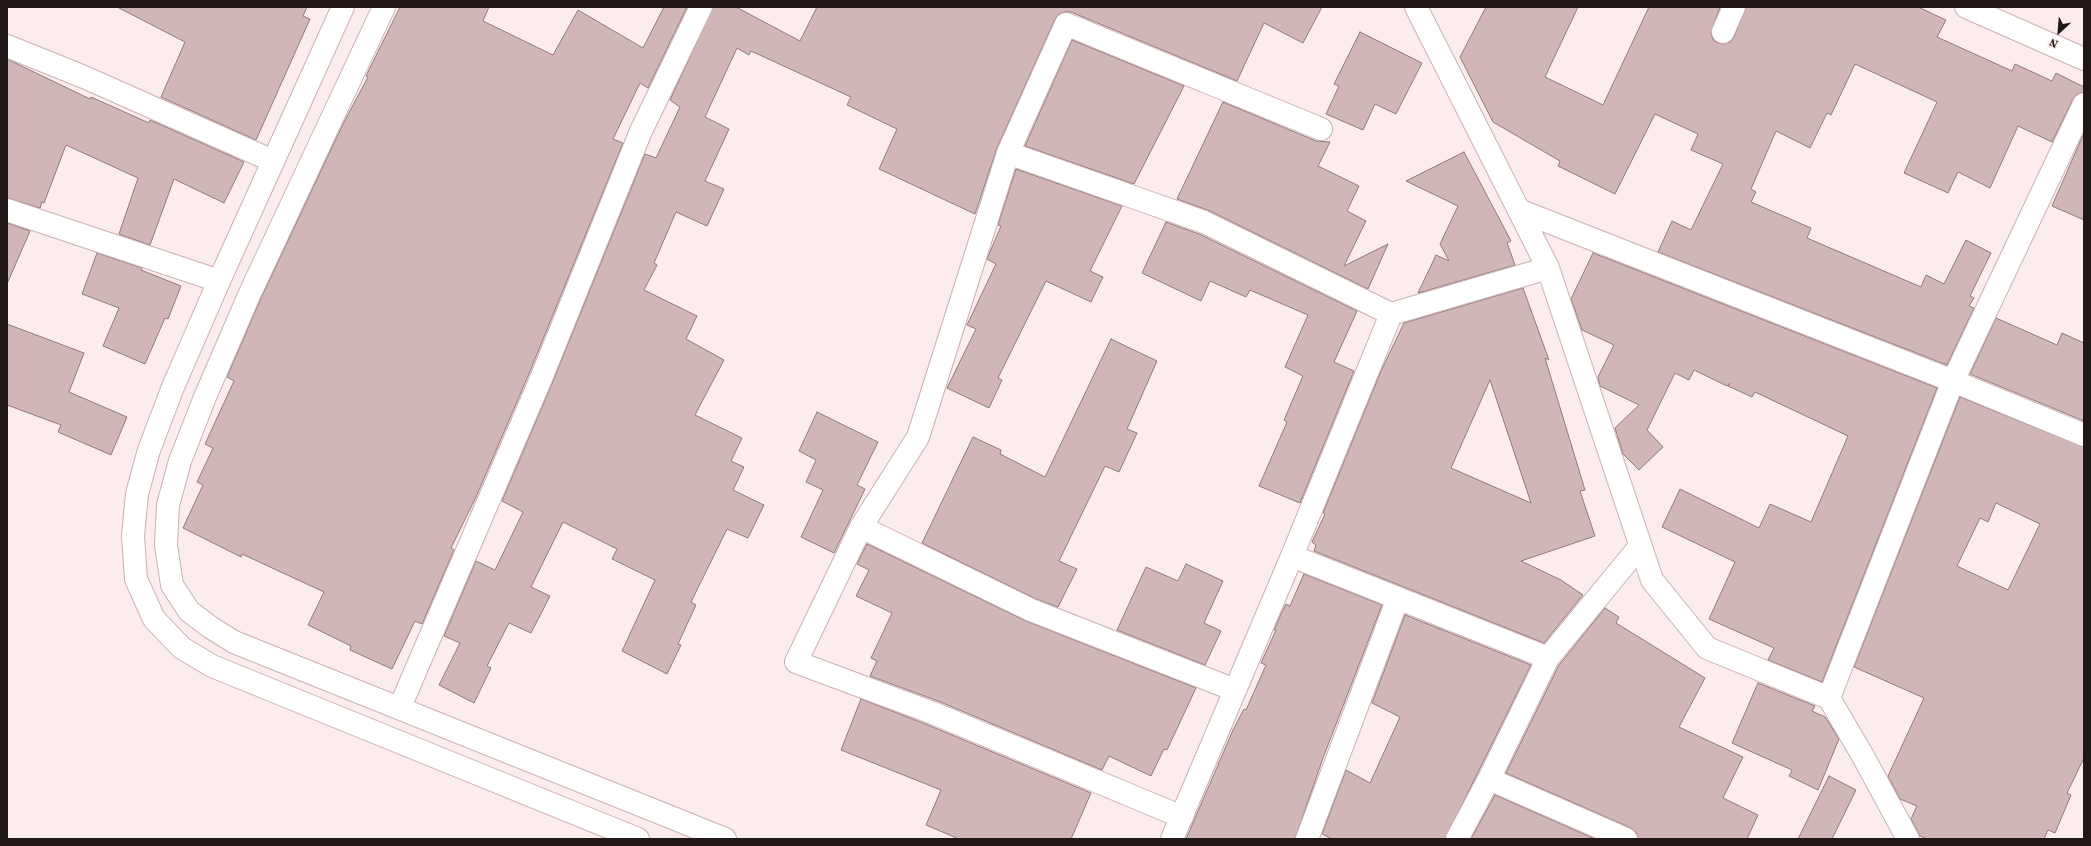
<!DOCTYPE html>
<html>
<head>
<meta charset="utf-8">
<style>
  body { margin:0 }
  #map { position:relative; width:2091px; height:846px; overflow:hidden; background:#fdeced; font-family:"Source Serif 4",serif }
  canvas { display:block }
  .frame { position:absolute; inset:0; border:8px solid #201717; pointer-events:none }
  .north { position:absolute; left:2039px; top:12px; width:40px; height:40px; -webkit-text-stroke:3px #fdeced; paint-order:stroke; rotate:206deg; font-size:11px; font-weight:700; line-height:16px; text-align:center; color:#201717 }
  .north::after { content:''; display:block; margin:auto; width:14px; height:18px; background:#201717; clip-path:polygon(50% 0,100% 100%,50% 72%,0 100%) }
</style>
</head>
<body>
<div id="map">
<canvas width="2091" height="846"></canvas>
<div class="frame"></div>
<div class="north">N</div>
</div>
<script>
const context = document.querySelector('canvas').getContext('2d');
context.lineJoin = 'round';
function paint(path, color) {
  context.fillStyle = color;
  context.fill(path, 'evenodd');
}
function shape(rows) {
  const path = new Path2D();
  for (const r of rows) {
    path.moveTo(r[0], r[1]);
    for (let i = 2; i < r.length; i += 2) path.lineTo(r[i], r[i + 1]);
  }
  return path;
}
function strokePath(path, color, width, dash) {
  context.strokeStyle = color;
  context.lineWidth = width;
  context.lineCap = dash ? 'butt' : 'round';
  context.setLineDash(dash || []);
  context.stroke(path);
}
const building = shape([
  [117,7,307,7,303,16,310,19,256,140,161,97,185,42,117,7],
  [400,7,489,7,483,21,553,55,578,10,643,48,664,7,687,7,648,88,640,83,613,139,623,143,528,376,476,497,451,548,454,550,422,624,415,621,392,669,350,650,351,646,308,625,324,592,242,554,241,557,183,528,203,485,197,482,213,448,205,444,234,381,227,377,261,298,343,124,368,77,366,76,400,7],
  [713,7,736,7,800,41,817,7,1322,7,1303,43,1264,23,1237,81,1071,12,1065,12,1059,14,1055,19,997,148,975,214,879,169,897,129,847,105,851,97,751,51,749,55,737,48,705,117,729,129,705,181,724,189,707,226,676,212,654,263,657,265,644,290,697,316,686,339,724,360,695,415,742,438,731,461,744,467,733,490,764,505,748,538,727,529,691,602,696,605,678,644,681,645,667,674,622,651,655,580,612,559,617,549,563,522,531,587,550,596,531,633,509,623,487,666,491,668,474,703,439,685,460,643,444,636,476,561,495,570,523,512,502,501,551,386,645,154,656,158,680,107,670,100,713,7],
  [1486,7,1578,7,1545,77,1603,105,1649,7,1720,7,1711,33,1713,40,1718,43,1724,44,1730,42,1734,37,1746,7,1918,7,1946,20,1937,37,2012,71,2015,64,2052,81,2056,73,2084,87,2084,92,2077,94,2073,99,2052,142,2018,126,1990,188,1958,172,1948,193,1904,173,1937,102,1855,64,1831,115,1827,113,1810,148,1776,131,1751,189,1756,192,1751,202,1811,228,1807,238,1921,287,1926,275,1944,284,1966,240,1991,253,1970,296,1974,298,1969,306,1974,308,1947,365,1658,252,1672,221,1691,230,1723,164,1691,150,1698,134,1655,114,1615,194,1558,166,1560,161,1493,122,1460,57,1486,7],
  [1360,32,1422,63,1396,114,1375,104,1363,130,1326,114,1339,86,1334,84,1360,32],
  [1072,40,1184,86,1134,184,1025,146,1072,40],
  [7,59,90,99,91,97,149,123,150,120,244,162,224,203,174,179,150,245,119,234,138,178,66,145,44,203,42,202,40,208,7,198,7,59],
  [1223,102,1316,141,1330,142,1318,166,1359,186,1347,211,1366,221,1344,266,1388,244,1368,289,1210,211,1177,199,1223,102],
  [2084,133,2084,220,2052,206,2084,133],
  [1464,152,1511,241,1507,243,1515,265,1418,293,1436,255,1449,261,1440,244,1458,206,1406,181,1464,152],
  [1016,169,1122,206,1090,271,1103,277,1091,302,1046,281,998,378,1002,380,989,408,947,388,976,329,967,325,996,264,987,259,1001,226,998,225,1016,169],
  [1166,222,1199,234,1357,311,1334,362,1354,371,1300,503,1259,486,1287,422,1284,420,1303,376,1285,367,1308,315,1250,290,1246,297,1210,281,1201,301,1142,273,1166,222],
  [7,223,30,231,7,284,7,223],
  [97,253,142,268,141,270,181,286,168,319,165,318,145,364,103,346,119,308,82,294,97,253],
  [1593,253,1937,388,1822,682,1768,660,1774,648,1709,619,1735,562,1662,527,1680,489,1759,528,1770,504,1811,522,1848,436,1755,392,1752,397,1728,386,1730,383,1727,386,1694,370,1689,380,1675,373,1647,430,1663,447,1639,470,1623,454,1615,428,1639,405,1600,386,1598,377,1614,345,1582,330,1571,299,1593,253],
  [1523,288,1549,360,1545,358,1585,490,1580,491,1595,536,1521,561,1561,580,1583,595,1544,643,1314,551,1316,545,1312,542,1325,514,1323,513,1381,371,1404,323,1523,288],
  [1490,380,1531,503,1451,468,1490,380],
  [1996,318,2057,345,2062,333,2084,343,2084,421,1970,374,1996,318],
  [7,324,84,353,69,392,127,417,111,455,58,432,61,425,7,405,7,324],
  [1111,339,1157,361,1127,429,1137,433,1119,472,1105,466,1059,561,1077,569,1058,607,1036,599,922,543,973,437,1001,450,1000,454,1045,477,1111,339],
  [1960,397,2084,447,2084,758,2067,793,2071,795,2055,833,2048,830,2044,839,1927,839,1920,836,1911,819,1917,806,1900,799,1888,776,1924,698,1854,667,1960,397],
  [1996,503,2040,524,2008,590,1957,566,1980,518,1988,522,1996,503],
  [817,412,878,442,857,485,865,489,834,553,801,537,823,490,806,482,816,460,799,451,817,412],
  [867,544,1026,621,1196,688,1167,750,1164,749,1151,776,1109,756,1102,770,938,701,870,676,877,661,871,658,892,613,856,596,869,570,857,564,867,544],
  [1186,564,1223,581,1204,623,1221,631,1205,665,1117,630,1146,567,1178,581,1186,564],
  [1304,574,1382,605,1323,758,1295,839,1186,839,1233,730,1244,709,1246,710,1266,665,1261,663,1276,630,1274,630,1282,612,1286,604,1290,606,1304,574],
  [1605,608,1619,617,1616,623,1705,678,1679,727,1743,757,1723,798,1758,815,1747,839,1638,839,1636,832,1631,828,1506,773,1559,665,1605,608],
  [1405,615,1531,665,1445,839,1332,839,1322,834,1346,770,1370,783,1400,717,1372,703,1405,615],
  [1758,683,1815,706,1812,711,1825,717,1839,739,1818,790,1789,776,1792,770,1732,743,1758,683],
  [861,699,928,725,1091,793,1071,839,959,839,926,825,941,790,841,750,861,699],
  [1829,776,1856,790,1832,839,1798,839,1829,776],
  [1495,795,1595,839,1471,839,1495,795]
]);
paint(building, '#d0b6b7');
strokePath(building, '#92797a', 1);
const minor = shape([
  [1416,7,1548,268,1652,580,1707,648,1829,698],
  [1966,7,2084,59],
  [1723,32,1734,7],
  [7,46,84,77,273,161],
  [1008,153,1066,24,1321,129],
  [7,210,219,281],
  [1521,211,1953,381,2084,435],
  [1548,268,1391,314,1292,556,1548,658,1640,546],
  [861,527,918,437,1008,153,1204,222,1391,314],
  [400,707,540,381,641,131,701,7],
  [1489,779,1626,839],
  [1182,817,933,713,796,662,861,527,1031,610,1235,690],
  [1172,839,1292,556],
  [1307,839,1398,598],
  [1457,839,1489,779,1548,658],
  [1908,839,1864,758,1829,698,1953,381,2084,104]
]);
const major = shape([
  [343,7,219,281,173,387,149,450,137,494,133,536,136,579,154,619,182,648,212,666,638,839],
  [384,7,250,293,205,397,180,461,168,505,166,545,172,585,189,611,210,627,234,642,725,839]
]);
strokePath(minor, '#cbb0b2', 24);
strokePath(major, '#cbb0b2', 24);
strokePath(minor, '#fff', 22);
strokePath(major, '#fff', 22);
</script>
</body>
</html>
